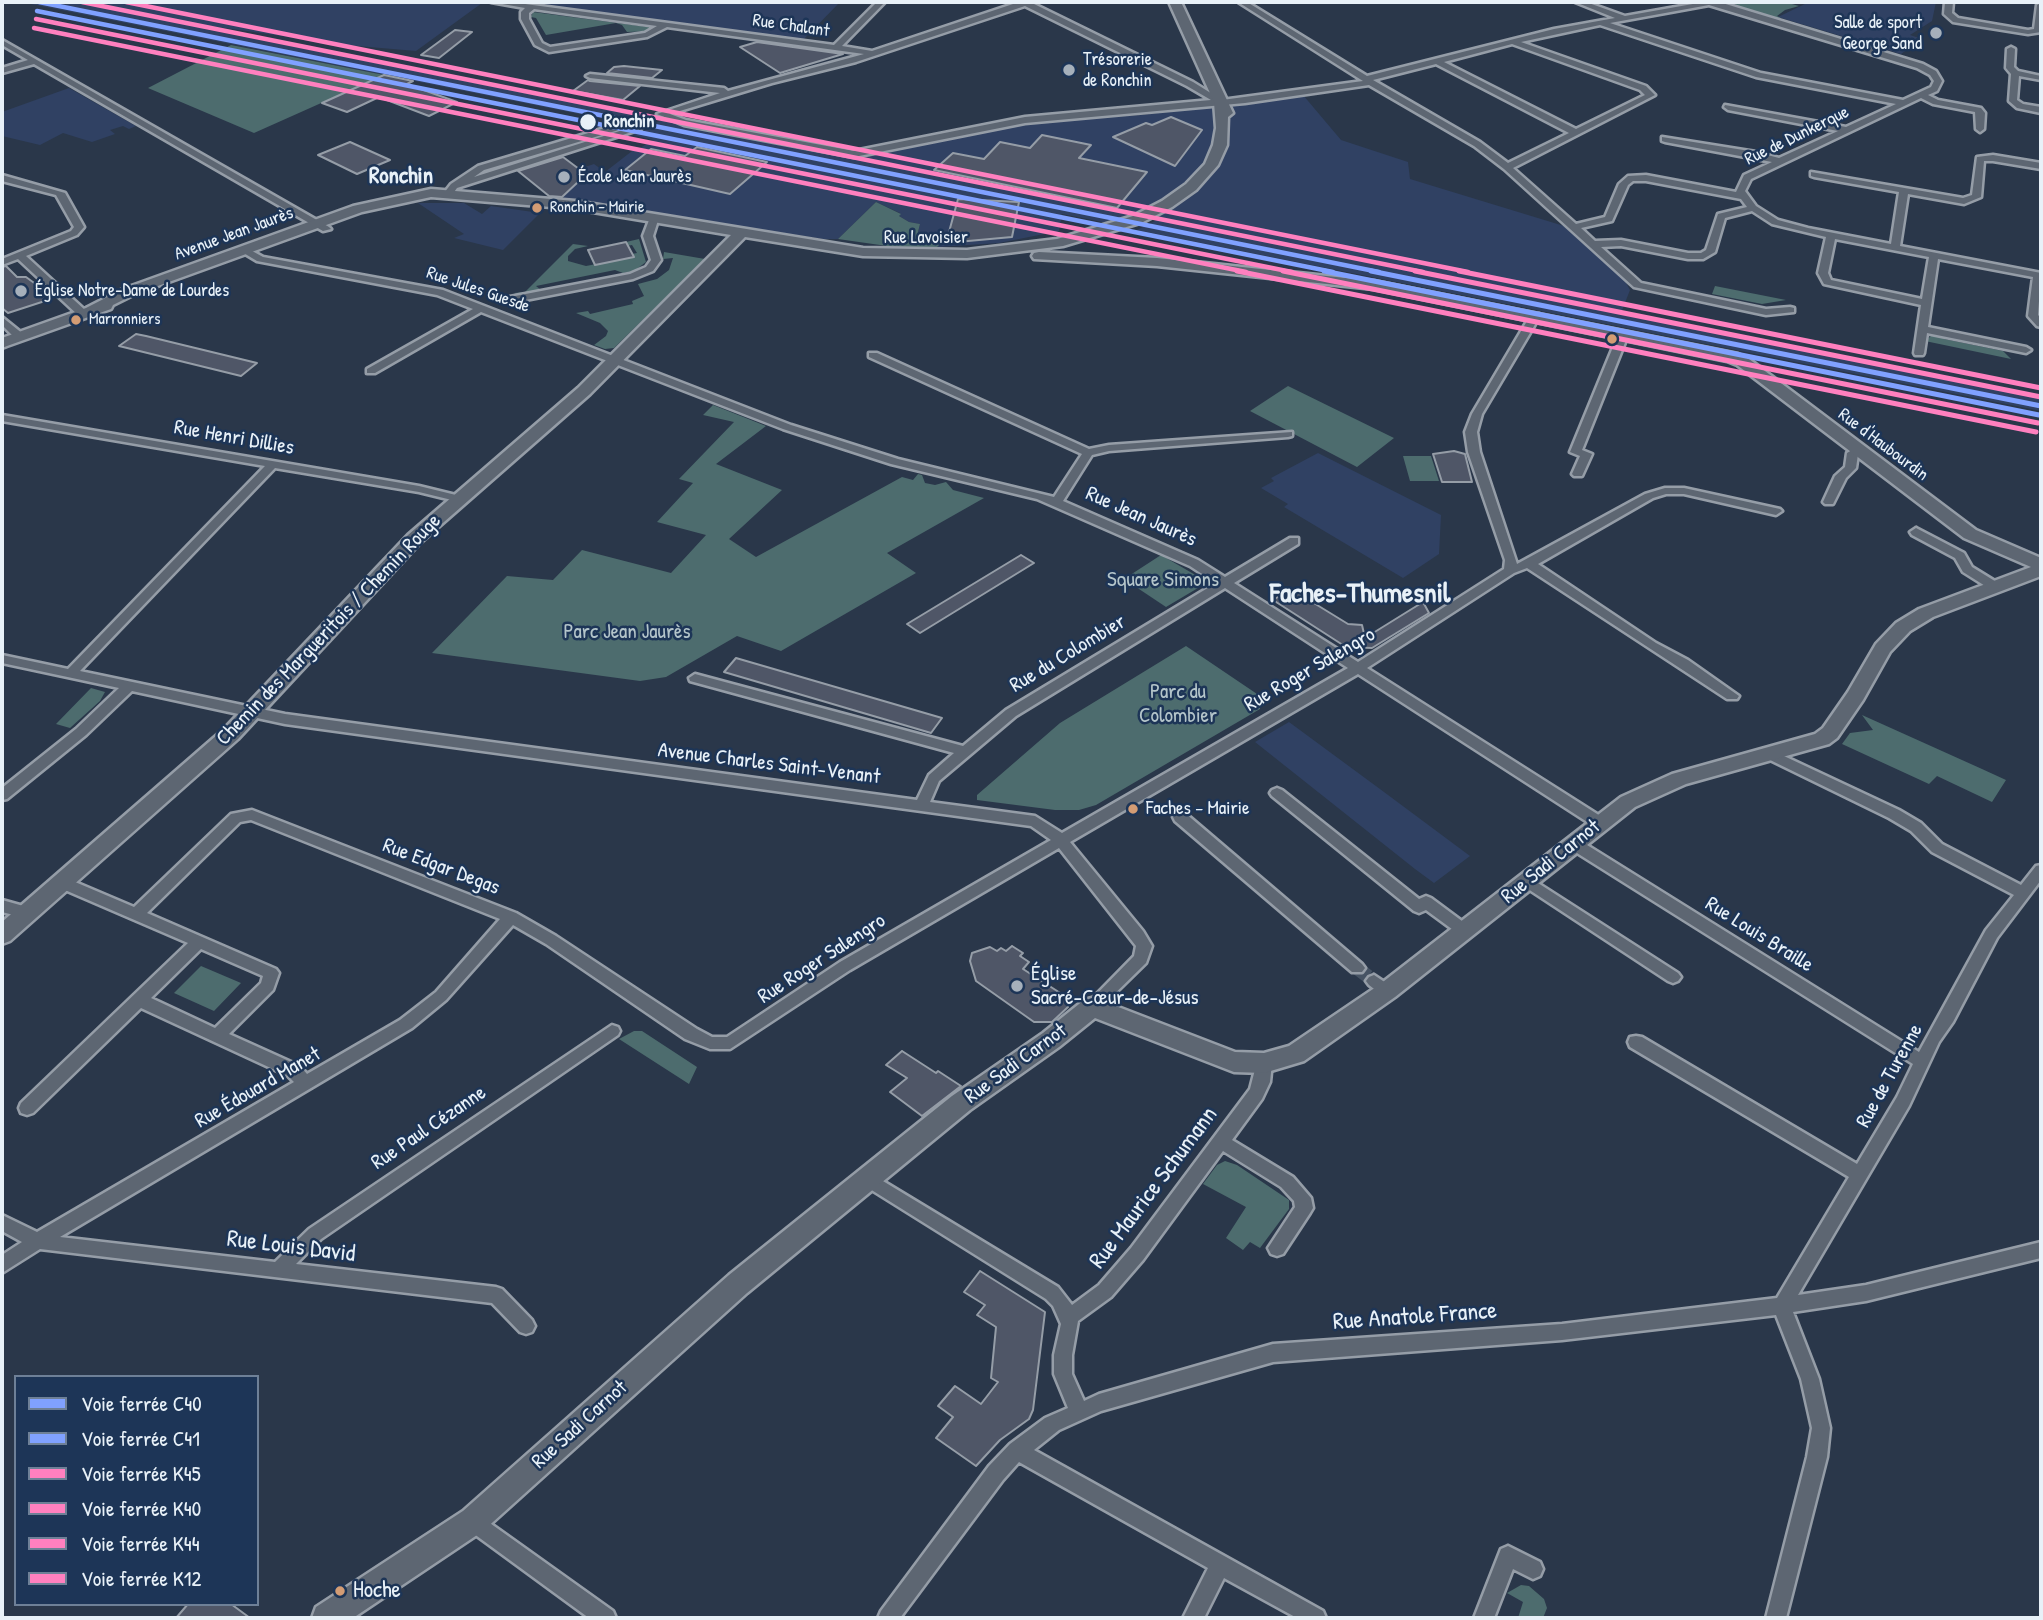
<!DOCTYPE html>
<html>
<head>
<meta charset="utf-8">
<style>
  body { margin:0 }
  #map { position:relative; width:2043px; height:1620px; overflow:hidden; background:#2a374a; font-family:"Patrick Hand",sans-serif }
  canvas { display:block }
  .frame { position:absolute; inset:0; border:4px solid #e8f1f8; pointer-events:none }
  .legend { position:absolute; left:14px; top:1375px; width:245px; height:231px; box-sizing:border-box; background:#1d3557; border:2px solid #6e8097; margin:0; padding:9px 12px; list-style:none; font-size:21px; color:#e8f1f8 }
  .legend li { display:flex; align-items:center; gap:14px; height:35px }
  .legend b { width:35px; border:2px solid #6e8097 }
</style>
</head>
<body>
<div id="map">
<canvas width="2043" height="1620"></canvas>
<div class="frame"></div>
<ul class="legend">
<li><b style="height:9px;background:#80a1ff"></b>Voie ferrée C40</li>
<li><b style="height:9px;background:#80a1ff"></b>Voie ferrée C41</li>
<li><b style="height:9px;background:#ff80bf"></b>Voie ferrée K45</li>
<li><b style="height:9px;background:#ff80bf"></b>Voie ferrée K40</li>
<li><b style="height:9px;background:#ff80bf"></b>Voie ferrée K44</li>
<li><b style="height:9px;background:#ff80bf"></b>Voie ferrée K12</li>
</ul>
</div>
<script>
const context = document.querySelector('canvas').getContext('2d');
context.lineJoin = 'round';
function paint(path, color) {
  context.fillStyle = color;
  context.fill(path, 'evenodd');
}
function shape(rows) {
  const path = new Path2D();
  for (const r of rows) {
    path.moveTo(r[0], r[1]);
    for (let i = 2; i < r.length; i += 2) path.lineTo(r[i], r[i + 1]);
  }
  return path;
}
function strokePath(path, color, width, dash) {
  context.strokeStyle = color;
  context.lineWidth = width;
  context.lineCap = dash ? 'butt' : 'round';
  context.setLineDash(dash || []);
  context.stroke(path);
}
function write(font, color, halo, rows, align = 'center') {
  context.font = font + ' "Patrick Hand",sans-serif';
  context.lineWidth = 5;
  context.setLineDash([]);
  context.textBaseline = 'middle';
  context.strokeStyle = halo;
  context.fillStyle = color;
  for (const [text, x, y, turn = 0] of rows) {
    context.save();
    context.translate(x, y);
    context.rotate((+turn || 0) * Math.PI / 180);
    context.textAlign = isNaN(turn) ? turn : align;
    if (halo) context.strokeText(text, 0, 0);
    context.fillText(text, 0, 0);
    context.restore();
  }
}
paint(shape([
  [21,2,840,2,803,40,786,44,482,3,416,51,346,45,211,26,204,29,651,118,629,124],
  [1809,2,1936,2,1932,21,1910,35,1922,39,1901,54,1778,17],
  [69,88,136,126,129,129,123,126,110,130,115,134,92,142,63,133,40,145,2,136,2,112],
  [1303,95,1341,140,1408,162,1410,179,1564,226,1625,281,1630,290,1621,313,2041,398,2041,411,1137,230,1157,220,1135,216,1113,224,1062,214,1059,231,999,243,937,247,941,242,916,240,920,224,909,222,899,216,900,213,876,202,838,239,823,239,561,199,578,182,590,178,579,169,594,164,605,172,636,148,640,148,653,140,633,135,648,129,642,127,664,120,859,158,987,131,1057,120,1142,115],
  [418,203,464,203,482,214,491,206,540,213,503,250,454,238,464,234],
  [1318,453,1441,515,1439,554,1403,578,1284,507,1288,504,1261,488,1274,481,1271,478],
  [1289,722,1384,792,1470,856,1434,883,1415,869,1255,742]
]), '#304163');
paint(shape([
  [1743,2,1785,2,1799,6,1785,10,1777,16,1781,18,1777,20,1733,5],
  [533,12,656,28,651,31,627,32,622,25,616,23,546,35,536,18,531,17],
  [231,45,303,59,384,75,254,133,148,88],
  [876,202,901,214,899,216,909,222,920,224,916,240,942,242,937,247,894,247,838,239],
  [639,239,646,262,634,271,623,273,615,270,536,286,541,290,519,295,514,293,525,292,573,244,588,246,575,249,568,256,568,261,586,266,633,257,632,254,637,253,632,245,627,246,626,242],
  [664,252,705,259,614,348,605,349,594,345,606,336,608,331,600,323,576,313,588,311,590,314,633,304,632,301,644,296,638,284,657,279,669,270,673,258,663,259],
  [1715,286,1786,300,1762,304,1712,294],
  [1941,335,1944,339,2003,351,2011,359,1925,341,1931,336],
  [1288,386,1394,438,1357,467,1250,411],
  [713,405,766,426,716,464,782,490,729,539,756,557,902,477,913,480,918,474,922,475,925,483,935,485,946,482,953,490,984,498,887,553,916,573,781,651,737,636,666,677,640,681,432,653,507,576,553,580,582,550,671,573,706,535,657,522,693,483,679,479,734,422,703,415],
  [1403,456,1431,456,1439,481,1410,481],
  [1161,555,1204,580,1198,588,1166,607,1124,579],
  [1186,646,1260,696,1260,709,1096,805,1079,810,1055,810,977,800,977,795,1060,723],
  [91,688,105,692,100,701,70,728,56,724],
  [1862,715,1982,769,2006,780,1992,802,1937,776,1929,784,1842,744,1850,733,1873,730],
  [201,966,241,983,214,1011,174,993],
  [634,1031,642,1031,697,1067,689,1084,619,1039],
  [1225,1161,1237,1165,1289,1200,1289,1209,1260,1248,1250,1242,1243,1250,1226,1238,1246,1207,1203,1184,1217,1165],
  [1521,1585,1529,1586,1544,1599,1547,1608,1543,1618,1518,1618,1523,1602,1507,1593]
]), '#4d6c6e');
const building = shape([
  [455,30,472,32,439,58,421,55,455,30],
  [757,42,843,54,780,73,740,47,757,42],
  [624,66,662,70,652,78,607,73,614,67,624,66],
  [384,75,413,81,407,84,457,102,429,116,379,97,347,112,322,103,384,75],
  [588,80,590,81,640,86,623,100,573,91,588,80],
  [1171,117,1202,130,1175,166,1113,137,1146,123,1152,125,1171,117],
  [1042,135,1091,145,1079,158,1147,172,1117,208,934,170,953,153,984,159,1000,142,1030,148,1042,135],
  [350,142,390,160,357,174,318,155,350,142],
  [697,147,767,162,730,194,625,170,651,149,685,156,697,147],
  [563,157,591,178,578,182,562,197,549,196,518,171,563,157],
  [958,199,1019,202,1012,237,946,243,958,199],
  [626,242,634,257,595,265,588,250,626,242],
  [6,266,17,277,26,277,41,288,51,299,8,313,2,308,2,267,6,266],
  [136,334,146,336,257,363,241,376,119,346,136,334],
  [1454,451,1465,454,1472,482,1442,482,1433,454,1454,451],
  [1021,555,1034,563,920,633,907,624,1021,555],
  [1291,589,1348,624,1362,625,1365,638,1423,602,1429,613,1372,648,1346,647,1273,600,1291,589],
  [736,658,942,718,931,733,724,672,736,658],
  [1012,946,1023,953,1020,956,1029,962,1023,969,1068,998,1068,1007,1052,1022,1034,1022,976,981,970,961,972,953,990,947,997,951,1001,948,1006,951,1012,946],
  [902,1051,936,1073,938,1071,961,1086,922,1116,890,1092,907,1078,886,1065,902,1051],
  [980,1271,1045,1312,1033,1410,1029,1419,1000,1440,976,1466,936,1438,953,1417,938,1406,955,1386,981,1404,998,1382,991,1378,996,1327,977,1315,985,1305,964,1292,980,1271],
  [188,1604,231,1604,250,1618,176,1618,188,1604]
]);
paint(building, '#4f5667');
strokePath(building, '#959da7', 2);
strokePath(shape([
  [1357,968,1374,981]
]), '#465364', 14, [14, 7]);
const street = shape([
  [491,2,510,2,834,45,877,2,885,2,842,46,872,51,1019,2,1033,2,1032,3,1193,82,1222,100,1363,81,1238,2,1247,2,1367,76,1554,29,1615,18,1575,2,1586,2,1625,16,1704,2,1719,2,1923,64,1936,71,1942,81,1937,91,1928,95,1938,100,1981,108,1985,113,1984,129,1980,132,1976,129,1975,112,1933,104,1921,98,1751,179,1745,191,1756,206,1778,220,1808,228,1891,244,1899,192,1814,177,1811,176,1811,172,1963,198,1972,195,1977,157,1993,155,2041,163,2041,169,1993,161,1984,161,1981,197,1964,204,1908,194,1900,246,2041,273,2038,315,2041,318,2041,327,2037,326,2028,316,2033,277,1938,259,1928,327,2026,347,2031,350,2026,353,1927,333,1924,353,1923,355,1915,355,1914,353,1921,305,1824,284,1818,273,1826,237,1772,224,1752,211,1725,218,1715,252,1703,259,1688,259,1621,246,1601,247,1641,283,1766,309,1790,307,1794,308,1794,312,1766,315,1634,287,1504,169,1474,146,1369,85,1245,103,1025,123,854,157,684,125,657,114,720,93,590,78,586,76,590,74,724,88,728,91,864,54,667,27,647,37,549,52,535,45,521,19,521,12,525,8,491,2],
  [1709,5,1917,68,1930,75,1934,81,1931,87,1903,100,1761,73,1610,23,1709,5],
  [1025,6,1187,86,1211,100,1025,117,854,151,686,120,670,114,772,83,856,62,1025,6],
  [534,9,657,26,645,33,550,47,542,43,529,19,529,13,534,9],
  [1600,25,1756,77,1896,104,1846,127,1725,105,1724,107,1728,110,1838,131,1779,158,1756,152,1662,137,1662,141,1665,142,1772,162,1744,175,1736,192,1646,175,1628,176,1619,184,1605,217,1576,224,1513,168,1655,95,1646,86,1521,42,1600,25],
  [1512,44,1640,90,1645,95,1576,129,1444,62,1512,44],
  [1436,64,1569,133,1508,163,1480,142,1373,80,1436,64],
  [1633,181,1646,181,1741,199,1747,207,1718,214,1706,250,1701,253,1688,253,1621,240,1595,241,1581,228,1612,221,1628,185,1633,181],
  [1835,239,1929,257,1922,299,1831,280,1828,273,1835,239],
  [1945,2,1953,2,1952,13,1958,18,2028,30,2034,29,2037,5,2041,3,2041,32,2028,34,1953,22,1944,14,1945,2],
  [2,40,329,227,331,229,323,231,34,64,2,73,2,68,28,60,2,45,2,40],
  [2011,47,2015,49,2014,67,2018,71,2041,76,2041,80,2019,76,2017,100,2023,104,2041,107,2041,113,2017,108,2009,101,2011,74,2006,68,2007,49,2011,47],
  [622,123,641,129,457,188,452,195,444,193,451,184,478,166,622,123],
  [622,129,626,129,474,177,484,170,622,129],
  [2,175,65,193,84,227,77,235,26,256,86,311,86,315,78,315,18,259,2,265,2,259,71,231,74,227,56,195,2,181,2,175],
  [651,215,659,217,653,236,661,260,653,271,633,279,510,303,505,300,510,297,630,274,646,267,651,260,643,236,651,215],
  [245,247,263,257,443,290,791,425,898,459,1054,497,1082,454,869,357,869,353,877,353,1089,449,1109,445,1292,432,1292,436,1288,437,1109,451,1092,455,1063,501,1198,560,1225,577,1290,538,1298,538,1298,544,1234,583,1358,662,1504,569,1505,560,1468,452,1465,432,1472,414,1530,316,1539,314,1540,316,1482,414,1477,432,1480,452,1517,564,1645,494,1665,488,1684,488,1780,509,1782,511,1776,515,1684,494,1666,494,1653,498,1538,564,1656,643,1688,660,1739,696,1737,699,1727,699,1527,568,1514,573,1367,668,1605,819,1607,823,1605,827,1595,827,1358,674,1070,842,1143,931,1152,946,1146,963,1097,1011,1092,1013,1087,1011,1084,1007,1134,956,1136,946,1059,848,850,970,730,1049,710,1049,685,1039,546,944,513,925,446,1000,412,1028,60,1237,275,1262,309,1229,612,1025,618,1027,620,1031,618,1035,321,1239,296,1264,496,1287,502,1289,532,1320,535,1326,532,1332,526,1334,520,1332,492,1303,40,1249,2,1273,2,1255,22,1242,2,1231,2,1215,37,1232,294,1082,288,1076,141,1008,33,1113,27,1115,21,1113,19,1108,21,1103,188,943,58,887,56,883,58,879,68,879,134,907,231,814,252,810,516,913,556,936,697,1029,712,1037,727,1037,840,962,1051,840,1031,826,285,724,132,691,86,735,7,799,2,800,2,788,76,729,119,688,2,663,2,655,68,669,265,466,2,421,2,415,419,486,464,497,466,499,460,502,419,492,275,468,80,671,285,714,917,800,929,775,954,753,690,681,689,678,695,674,963,746,1006,710,1216,583,1190,566,1037,499,891,464,783,429,481,312,375,373,367,373,367,369,473,309,437,295,257,261,242,252,240,250,245,247],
  [1225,588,1348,668,1062,833,1035,816,930,802,939,781,1016,716,1225,588],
  [251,820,500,919,436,992,400,1020,307,1074,300,1066,229,1034,273,990,279,973,276,969,147,913,240,822,251,820],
  [201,949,263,976,261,983,215,1028,151,998,201,949],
  [2,317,23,334,23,338,15,338,2,325,2,317],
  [1623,332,1628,335,1582,450,1592,454,1582,476,1574,476,1572,474,1580,456,1570,452,1618,335,1623,332],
  [1857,447,1863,450,1858,454,1856,468,1846,478,1833,504,1825,504,1823,502,1835,476,1845,467,1847,453,1857,447],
  [1916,528,1964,553,1972,567,1998,583,2000,586,1998,589,1990,589,1963,572,1955,558,1912,535,1910,532,1916,528],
  [1769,749,1899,810,1921,823,1942,844,2021,885,2036,866,2041,865,2041,880,1997,938,1953,1022,1939,1042,1909,1106,1798,1295,1866,1285,2041,1242,2041,1258,1866,1301,1793,1312,1819,1379,1830,1428,1827,1457,1786,1618,1766,1618,1807,1457,1812,1428,1801,1379,1776,1315,1562,1340,1273,1362,1101,1411,1059,1430,1034,1450,1323,1611,1326,1618,1297,1618,1224,1578,1204,1618,1183,1618,1208,1568,1019,1462,1003,1480,900,1618,878,1618,881,1611,989,1466,1010,1444,1045,1418,1068,1408,1054,1374,1054,1355,1061,1324,1053,1306,1046,1299,862,1184,860,1179,862,1174,868,1172,1058,1287,1072,1305,1099,1285,1131,1248,1250,1089,1258,1058,1264,1056,1270,1058,1272,1063,1270,1082,1262,1099,1232,1140,1293,1177,1311,1198,1313,1208,1310,1213,1283,1254,1277,1256,1271,1254,1268,1248,1295,1207,1294,1201,1281,1187,1223,1151,1143,1260,1111,1297,1078,1321,1072,1355,1072,1374,1084,1401,1099,1394,1273,1344,1562,1324,1777,1298,1849,1177,1630,1047,1628,1042,1630,1037,1636,1036,1642,1037,1857,1164,1897,1097,1913,1064,1569,848,1567,844,1569,840,1579,840,1919,1052,1986,930,2014,895,1932,852,1911,831,1889,818,1764,757,1762,754,1769,749],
  [1277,788,1282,790,1419,899,1426,896,1431,898,1470,927,1472,931,1470,935,1460,935,1426,910,1419,913,1414,911,1272,796,1270,793,1272,790,1277,788],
  [1180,812,1185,813,1362,964,1365,968,1362,972,1352,972,1175,821,1173,817,1180,812],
  [1527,876,1678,973,1681,977,1678,981,1673,983,1668,981,1522,885,1520,881,1522,877,1527,876],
  [2,900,34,909,36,913,34,917,29,919,2,912,2,900],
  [1374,975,1392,987,1395,991,1392,995,1387,997,1382,995,1369,985,1366,981,1369,977,1374,975],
  [473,1511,613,1611,616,1618,589,1618,466,1528,463,1521,466,1514,473,1511],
  [1508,1546,1540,1562,1543,1569,1540,1576,1533,1579,1513,1569,1494,1618,1474,1618,1501,1549,1508,1546]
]);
const secondary = shape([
  [1169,2,1181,2,1233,113,1228,117,1227,145,1218,165,1196,190,1172,207,1143,222,1063,246,967,258,863,256,745,237,590,394,420,543,238,739,10,941,2,944,2,922,224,729,408,535,578,388,731,235,575,209,431,197,362,212,133,295,113,305,111,309,7,346,2,348,2,338,86,308,123,289,353,206,431,189,575,201,863,248,967,250,1057,239,1133,216,1162,201,1186,184,1205,164,1213,145,1216,128,1214,102,1169,2],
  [1039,252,1157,258,1374,281,1738,354,1749,359,1976,530,2041,558,2041,576,1933,617,1910,631,1890,652,1863,700,1837,738,1829,744,1686,784,1635,807,1395,997,1304,1061,1264,1073,1234,1072,1095,1018,1059,1047,970,1110,747,1293,483,1531,353,1618,312,1618,316,1607,463,1511,729,1275,952,1096,1043,1033,1084,1000,1092,998,1100,1000,1235,1052,1264,1053,1289,1046,1379,985,1621,797,1672,774,1815,734,1823,728,1848,692,1876,644,1896,623,1919,609,2031,567,1964,538,1737,365,1727,361,1374,289,1157,266,1034,259,1032,256,1034,253,1039,252]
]);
strokePath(street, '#959da7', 5);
strokePath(secondary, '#959da7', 5);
paint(street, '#5d6672');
paint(secondary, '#5d6672');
strokePath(shape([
  [39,2,1379,272]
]), '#80a1ff', 4.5);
strokePath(shape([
  [1371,271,2041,406]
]), '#80a1ff', 5);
strokePath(shape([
  [37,11,1333,272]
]), '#80a1ff', 4.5);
strokePath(shape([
  [1324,271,2039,415]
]), '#80a1ff', 5);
strokePath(shape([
  [82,2,1423,272]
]), '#ff80bf', 4.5);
strokePath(shape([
  [1415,271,2041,397]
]), '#ff80bf', 5);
strokePath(shape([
  [36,19,1292,272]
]), '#ff80bf', 4.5);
strokePath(shape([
  [1283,271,2038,423]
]), '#ff80bf', 5);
strokePath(shape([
  [126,2,1468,272]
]), '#ff80bf', 4.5);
strokePath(shape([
  [1459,271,2041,388]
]), '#ff80bf', 5);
strokePath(shape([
  [34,28,1246,272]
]), '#ff80bf', 4.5);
strokePath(shape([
  [1237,271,2036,432]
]), '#ff80bf', 5);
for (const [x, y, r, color] of [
  [1936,33,7,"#a6b0bb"],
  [1069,70,7,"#a6b0bb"],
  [588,122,9,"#e8f1f8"],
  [564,177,7,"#a6b0bb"],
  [537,208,6,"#d39c74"],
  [21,291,7,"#a6b0bb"],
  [76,320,6,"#d39c74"],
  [1612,339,6,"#d39c74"],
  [1133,809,6,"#d39c74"],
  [1017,986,7,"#a6b0bb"],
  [340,1591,6,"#d39c74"]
]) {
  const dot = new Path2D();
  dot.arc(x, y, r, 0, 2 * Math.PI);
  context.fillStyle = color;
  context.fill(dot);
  strokePath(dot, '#1d3557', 2.5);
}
write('16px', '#e8f1f8', '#1d3557', [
  ["Ronchin – Mairie",550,208],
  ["Marronniers",89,320]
], 'left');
write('18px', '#e8f1f8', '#1d3557', [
  ["Salle de sport",1922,23,"right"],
  ["George Sand",1922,44,"right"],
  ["Trésorerie",1083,60],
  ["de Ronchin",1083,81],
  ["École Jean Jaurès",578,177],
  ["Église Notre-Dame de Lourdes",35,291]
], 'left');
write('18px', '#e8f1f8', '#1d3557', [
  ["Rue Chalant",791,26,8],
  ["Rue de Dunkerque",1797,136,-26],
  ["Avenue Jean Jaurès",234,234,-20],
  ["Rue Lavoisier",926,238],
  ["Rue Jules Guesde",478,290,19],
  ["Rue d'Haubourdin",1883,445,37]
]);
write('bold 18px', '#e8f1f8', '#1d3557', [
  ["Ronchin",604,122]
], 'left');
write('19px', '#e8f1f8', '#1d3557', [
  ["Faches – Mairie",1146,809]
], 'left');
write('21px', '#e8f1f8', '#1d3557', [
  ["Rue Henri Dillies",234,438,10],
  ["Rue Jean Jaurès",1141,517,24],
  ["Chemin des Margueritois / Chemin Rouge",329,630,-46],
  ["Rue du Colombier",1068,654,-31],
  ["Rue Roger Salengro",1310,670,-30],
  ["Avenue Charles Saint-Venant",769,764,7],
  ["Rue Sadi Carnot",1551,862,-39],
  ["Rue Edgar Degas",441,867,21],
  ["Rue Louis Braille",1759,935,32],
  ["Rue Roger Salengro",822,959,-33],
  ["Rue Sadi Carnot",1016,1064,-36],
  ["Rue de Turenne",1890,1076,-61],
  ["Rue Édouard Manet",258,1088,-30],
  ["Rue Paul Cézanne",429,1128,-34],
  ["Rue Sadi Carnot",580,1425,-42]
]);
write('21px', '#b4c5ca', '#1d3557', [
  ["Square Simons",1163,580],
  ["Parc Jean Jaurès",627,632],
  ["Parc du",1178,692],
  ["Colombier",1178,716]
]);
write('21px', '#e8f1f8', '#1d3557', [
  ["Église",1031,974],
  ["Sacré-Cœur-de-Jésus",1031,998]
], 'left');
write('bold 23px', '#e8f1f8', '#1d3557', [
  ["Ronchin",401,177]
]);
write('23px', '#e8f1f8', '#1d3557', [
  ["Hoche",353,1591]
], 'left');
write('24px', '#e8f1f8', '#1d3557', [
  ["Rue Maurice Schumann",1154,1188,-53],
  ["Rue Louis David",291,1247,7],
  ["Rue Anatole France",1415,1317,-4]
]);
write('bold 28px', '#e8f1f8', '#1d3557', [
  ["Faches-Thumesnil",1360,595]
]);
</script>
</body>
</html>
